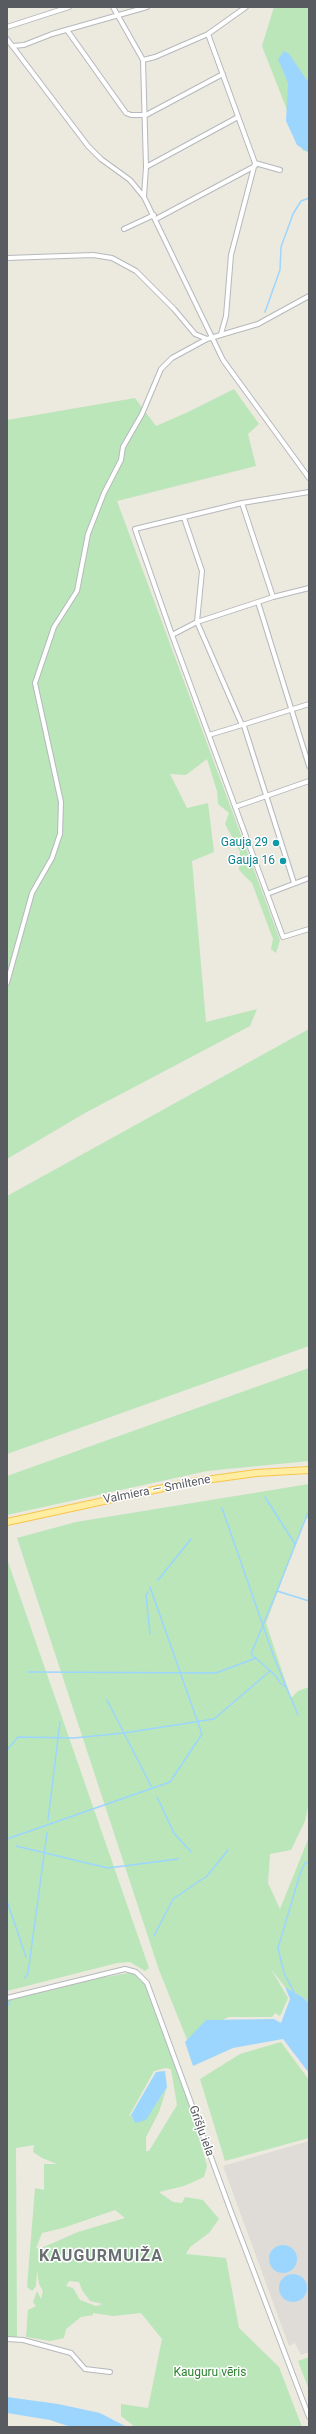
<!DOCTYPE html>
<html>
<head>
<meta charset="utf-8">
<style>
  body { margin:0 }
  #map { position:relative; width:316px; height:2434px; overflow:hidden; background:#ece9df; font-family:Roboto,sans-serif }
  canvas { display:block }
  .frame { position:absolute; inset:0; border:8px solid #585c61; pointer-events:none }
</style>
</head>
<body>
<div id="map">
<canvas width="316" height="2434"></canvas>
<div class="frame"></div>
</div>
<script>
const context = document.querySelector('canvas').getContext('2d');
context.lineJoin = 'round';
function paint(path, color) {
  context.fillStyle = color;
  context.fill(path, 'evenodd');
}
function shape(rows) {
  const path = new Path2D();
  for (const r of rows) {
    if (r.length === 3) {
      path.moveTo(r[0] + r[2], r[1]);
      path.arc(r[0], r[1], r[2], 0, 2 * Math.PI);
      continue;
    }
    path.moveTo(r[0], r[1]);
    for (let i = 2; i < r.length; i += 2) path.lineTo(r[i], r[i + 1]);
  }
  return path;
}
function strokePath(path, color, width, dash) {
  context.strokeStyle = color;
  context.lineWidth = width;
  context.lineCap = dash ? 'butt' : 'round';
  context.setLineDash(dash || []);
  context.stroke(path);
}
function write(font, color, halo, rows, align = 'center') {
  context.font = font + ' Roboto,sans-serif';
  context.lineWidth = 3;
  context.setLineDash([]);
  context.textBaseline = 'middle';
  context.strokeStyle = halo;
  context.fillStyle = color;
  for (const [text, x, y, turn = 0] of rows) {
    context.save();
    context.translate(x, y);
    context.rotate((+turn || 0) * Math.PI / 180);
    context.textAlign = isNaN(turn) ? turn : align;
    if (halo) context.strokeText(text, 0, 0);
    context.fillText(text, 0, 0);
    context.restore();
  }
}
paint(shape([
  [309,2141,309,2352,301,2355,295,2343,289,2346,223,2166]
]), '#dfdcd7');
paint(shape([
  [274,7,309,7,309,150,303,151,262,46],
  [234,389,259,424,248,434,256,466,117,501,280,940,276,953,271,949,273,939,252,883,239,870,240,852,225,824,229,813,218,804,217,791,207,759,186,775,170,774,187,808,208,803,214,852,192,861,206,1022,257,1009,250,1026,85,1113,7,1159,7,420,135,398,156,426,186,413],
  [309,1029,309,1346,7,1454,7,1196],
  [309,1368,309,1461,207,1471,7,1515,7,1476],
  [309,1484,309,1518,305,1519,266,1623,291,1698,298,1691,309,1687,309,1802,305,1821,291,1850,270,1854,268,1883,280,1909,309,1837,309,2004,304,1998,285,1987,271,1969,288,1998,280,2016,275,2013,272,2017,229,2017,216,2023,190,2047,159,1970,17,1538,76,1522],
  [7,1559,149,1968,145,1971,130,1962,117,1963,7,1991],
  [135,1972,143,1980,155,2004,188,2099,207,2166,204,2177,184,2186,159,2192,173,2202,182,2203,185,2197,203,2200,219,2219,209,2233,190,2247,186,2254,226,2258,239,2328,279,2367,302,2427,135,2427,121,2416,121,2404,148,2408,162,2339,141,2313,113,2316,93,2313,93,2315,81,2317,66,2329,64,2338,50,2341,26,2337,28,2310,36,2306,33,2302,37,2291,41,2299,43,2291,39,2284,37,2270,36,2286,32,2291,27,2287,35,2188,44,2190,44,2164,57,2164,42,2158,33,2152,34,2145,16,2148,17,2338,8,2338,7,2000,99,1978],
  [165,2068,171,2069,177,2105,149,2151,146,2151,146,2137,159,2112,167,2087,153,2109,135,2123,131,2115,129,2116,154,2071],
  [115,2210,125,2218,78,2232,39,2249,36,2248,42,2233,63,2228],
  [69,2281,79,2282,82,2290,90,2301,103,2304,96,2306,80,2300,73,2288,66,2286],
  [281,2042,309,2080,309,2138,225,2161,200,2079,240,2054],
  [309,2357,309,2390,298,2361]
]), '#bae6b9');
paint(shape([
  [284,51,289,54,309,83,309,153,297,145,286,121,288,83,278,59],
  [285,1987,304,1998,309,2004,309,2073,283,2039,233,2048,193,2066,185,2042,206,2020,274,2019,281,2023,290,1999],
  [165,2071,167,2087,146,2120,135,2123,131,2115,156,2072],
  [283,2259,14],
  [293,2288,14],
  [7,2397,58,2404,100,2413,127,2427,71,2427,50,2420,7,2413]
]), '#9cd6ff');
strokePath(shape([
  [265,312,280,270,281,247,293,214,301,201,309,198],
  [265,1497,295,1544],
  [222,1508,275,1660,298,1715],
  [158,1580,191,1539],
  [277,1591,309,1510],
  [148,1592,146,1595,150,1634],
  [28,1672,216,1673,256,1658],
  [286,1687,280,1683,276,1676,251,1654,277,1591,309,1601],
  [7,1750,18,1737,74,1738,124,1733,107,1700],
  [152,1788,124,1733,214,1719,270,1671],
  [157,1797,174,1833,191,1852],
  [48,1820,60,1722],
  [7,1839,170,1782,202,1734,150,1587],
  [16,1846,108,1868,178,1859],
  [7,1901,26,1957],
  [154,1936,173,1899,207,1876,228,1850],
  [25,1978,28,1973,47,1833],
  [294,1992,284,1973,278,1948,300,1874,305,1863,309,1862],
  [7,2007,10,2001]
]), '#9cd6ff', 1.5);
const street = shape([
  [113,7,143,60,146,167,144,196],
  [7,27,69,7],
  [67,30,126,113,131,115,146,115,223,74],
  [208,34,255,163,231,255,226,316,221,334],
  [7,39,88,146,101,159,130,180,144,197,223,360,309,478],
  [12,46,24,45,52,34,147,7],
  [143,60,155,57,208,34,246,7],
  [255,163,280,170],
  [146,167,238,117],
  [156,219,255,166],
  [124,229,154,215],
  [7,258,93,255,112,258,136,271,174,309,195,334,207,339],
  [309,492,242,503,135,529,172,635,197,622,242,725,309,704],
  [242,503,273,597,309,588],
  [184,518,202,571,197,622,273,597],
  [258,602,309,766],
  [172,635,283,937,309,929],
  [209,735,242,725,244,726,294,883],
  [235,807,309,781],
  [267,894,309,878],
  [7,983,32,893,52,858,60,834,61,802,35,683,54,627,77,591,88,534,104,493,121,460,123,447,142,414,161,369,172,358,207,339,258,324,309,296],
  [7,1998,125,1969,136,1972,147,1983,230,2209,309,2417],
  [7,2339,23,2340,71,2353,85,2369,110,2372]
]);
const primary = shape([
  [7,1522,191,1482,256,1473,309,1470]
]);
strokePath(street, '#b5b8bd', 6);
strokePath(primary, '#f9c54b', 8);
strokePath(street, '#fff', 4);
strokePath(primary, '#ffeea1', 6);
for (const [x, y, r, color] of [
  [276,843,4,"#0f9aa8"],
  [283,861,4,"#0f9aa8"]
]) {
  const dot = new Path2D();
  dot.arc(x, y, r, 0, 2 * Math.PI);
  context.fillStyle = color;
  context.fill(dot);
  strokePath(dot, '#fff', 1.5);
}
write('12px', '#0d838f', '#fff', [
  ["Gauja 29",268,843],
  ["Gauja 16",275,861]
], 'right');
write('12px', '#585c61', '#fff', [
  ["Valmiera — Smiltene",157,1490,-11],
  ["Grīšļu iela",201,2131,70]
]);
write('12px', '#2e8230', '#fff', [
  ["Kauguru vēris",210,2373]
]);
context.letterSpacing = '1px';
write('bold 16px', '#696e73', '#fff', [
  ["KAUGURMUIŽA",101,2257]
]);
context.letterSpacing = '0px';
</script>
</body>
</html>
